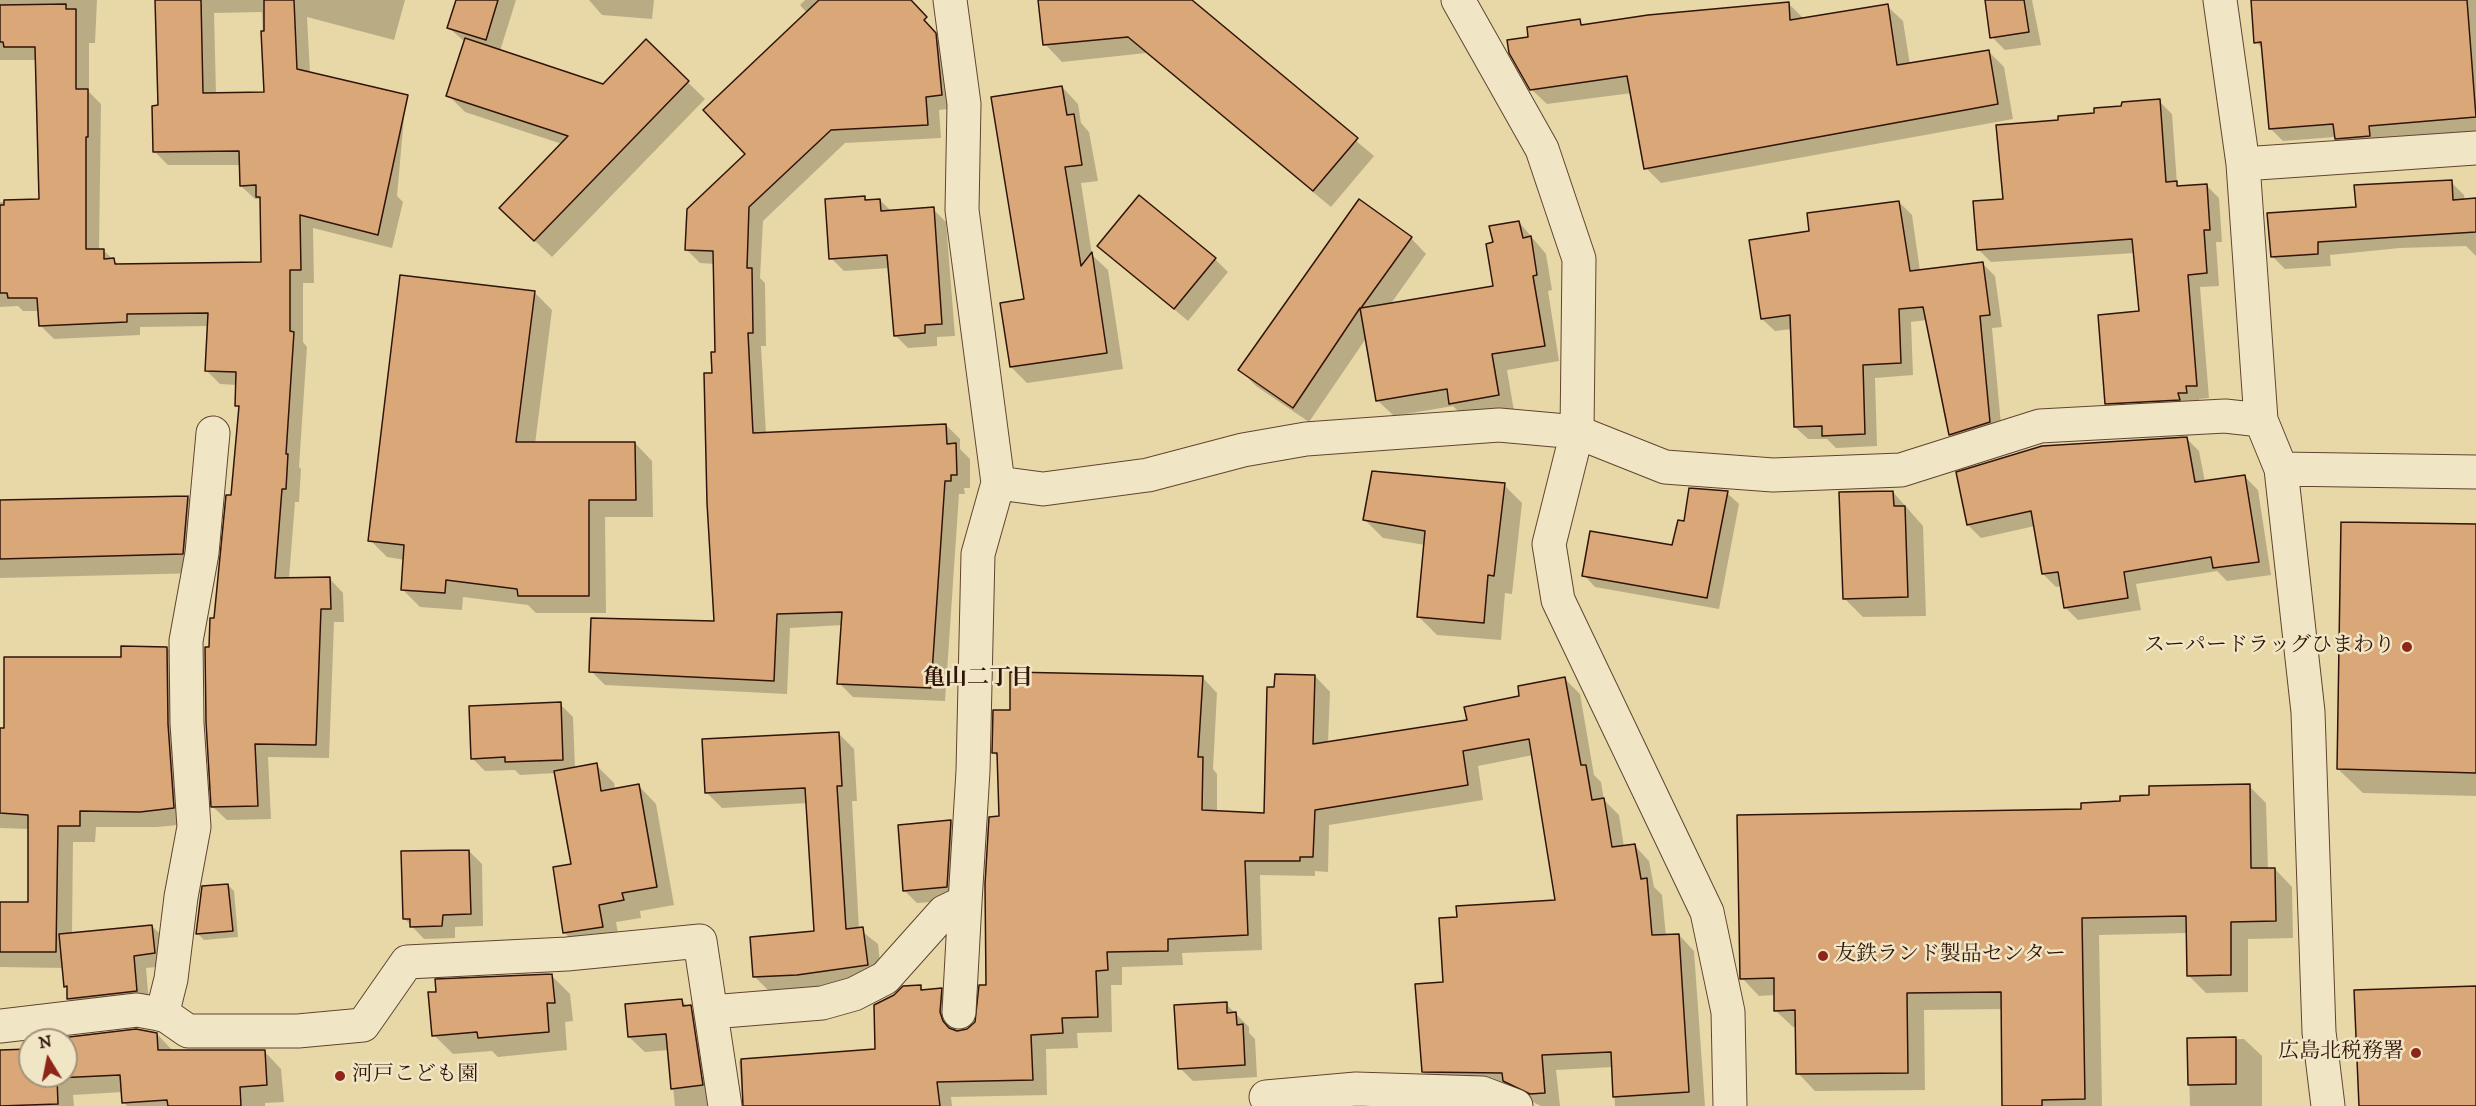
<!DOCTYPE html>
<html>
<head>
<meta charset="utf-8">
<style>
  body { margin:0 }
  #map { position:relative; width:2476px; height:1106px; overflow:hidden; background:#e8d8a7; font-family:"IM FELL DW Pica",serif }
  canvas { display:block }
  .north { position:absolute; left:18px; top:1028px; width:60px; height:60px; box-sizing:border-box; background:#f0e6c6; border:2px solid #a4927a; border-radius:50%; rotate:350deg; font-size:16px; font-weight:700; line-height:24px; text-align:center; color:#311409 }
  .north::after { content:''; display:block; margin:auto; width:21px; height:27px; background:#8f2418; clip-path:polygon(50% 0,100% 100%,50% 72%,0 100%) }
</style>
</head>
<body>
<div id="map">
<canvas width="2476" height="1106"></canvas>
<div class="north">N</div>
</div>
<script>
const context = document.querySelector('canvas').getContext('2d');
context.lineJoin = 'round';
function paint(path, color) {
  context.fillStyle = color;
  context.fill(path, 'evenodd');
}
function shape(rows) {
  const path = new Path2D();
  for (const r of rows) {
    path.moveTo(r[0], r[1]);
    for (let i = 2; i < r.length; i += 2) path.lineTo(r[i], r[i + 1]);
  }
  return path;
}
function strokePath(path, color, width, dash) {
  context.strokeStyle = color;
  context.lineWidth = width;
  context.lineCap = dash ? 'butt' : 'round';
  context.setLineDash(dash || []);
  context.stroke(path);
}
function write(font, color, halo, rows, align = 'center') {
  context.font = font + ' "IM FELL DW Pica","Noto Serif JP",serif';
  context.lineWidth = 5;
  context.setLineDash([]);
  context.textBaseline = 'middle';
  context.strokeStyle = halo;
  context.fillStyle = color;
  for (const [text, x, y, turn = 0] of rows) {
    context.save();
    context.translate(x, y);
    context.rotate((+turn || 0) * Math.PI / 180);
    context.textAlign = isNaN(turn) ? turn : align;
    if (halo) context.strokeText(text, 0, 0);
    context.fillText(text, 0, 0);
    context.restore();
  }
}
paint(shape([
  [0,0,97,0,95,43,89,43,89,92,101,104,99,250,103,250,119,265,263,263,260,199,255,199,241,186,241,165,168,165,155,152,159,107,155,0,405,0,394,40,307,17,310,73,405,106,397,196,403,202,392,248,313,228,314,283,303,283,303,342,307,347,299,467,301,469,299,502,295,502,289,579,330,579,343,593,344,622,334,622,329,758,268,757,271,819,227,820,213,807,210,648,232,496,240,409,237,405,237,385,220,384,207,371,208,326,140,327,140,335,54,339,40,325,39,311,23,311,18,306,0,307,0,202,41,201,37,60,0,60],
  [262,12,265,94,216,94,214,13],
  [457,0,516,0,500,51,604,86,646,42,705,99,552,257,518,225,562,144,465,112,448,95,465,42,449,28],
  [589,0,654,0,652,19,602,15],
  [805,0,901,0,949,48,955,108,939,110,941,138,845,143,763,221,760,278,765,283,766,346,761,346,766,434,946,425,960,439,960,449,970,459,970,488,964,488,965,494,959,494,945,701,853,697,839,683,843,625,790,628,787,694,605,685,591,671,716,623,715,264,700,263,686,249,747,154,807,13,800,5],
  [1039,0,1189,0,1374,156,1331,207,1146,53,1062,62,1045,44],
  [1987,0,2032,0,2041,45,2005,50,1992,37],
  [2252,0,2476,0,2476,131,2381,138,2349,151,2335,137,2283,141,2270,128,2264,50,2256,42],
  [1789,4,1804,19,1887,6,1903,21,1910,65,1988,51,2004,67,2013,119,1661,183,1646,168,1632,93,1547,104,1531,89,1530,38,1579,21,1584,26],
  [1062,87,1078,104,1081,123,1089,132,1098,181,1081,183,1092,255,1108,270,1123,369,1027,383,1011,367,1026,300],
  [2159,101,2172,114,2177,184,2180,187,2206,185,2219,198,2222,242,2216,242,2219,286,2200,287,2209,398,2199,399,2199,405,2120,416,2107,403,2140,313,2135,253,1991,262,1978,249,2005,200,2059,121],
  [2451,182,2464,195,2465,201,2476,200,2476,256,2466,246,2400,248,2330,255,2331,266,2285,269,2272,256,2357,208],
  [864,197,868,201,880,200,892,212,933,209,946,222,955,336,937,337,937,346,908,348,895,335,889,268,844,271,831,258],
  [1899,202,1912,215,1920,271,1983,264,1995,276,2002,327,1992,328,2002,435,1963,447,1950,435,1927,320,1911,322,1913,375,1875,378,1877,446,1836,448,1827,439,1808,439,1795,427,1792,329,1775,331,1762,319,1811,232],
  [1519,222,1546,254,1552,290,1548,291,1559,361,1507,370,1514,411,1466,419,1453,406,1394,416,1378,401,1367,337,1309,422,1256,386,1240,370,1411,238,1426,254,1390,305,1495,287,1495,244],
  [1099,246,1215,259,1228,272,1188,321],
  [534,292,552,310,535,444,635,443,652,461,653,517,605,517,606,613,536,613,528,605,463,597,462,610,420,607,403,590,405,560,387,557,370,540],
  [2186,438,2199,451,2205,482,2245,477,2258,490,2271,575,2227,581,2217,571,2136,584,2141,610,2078,620,2065,607,2062,586,2056,587,2043,574,2035,526,1981,538,1968,525,1958,473],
  [1504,485,1522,503,1512,594,1505,593,1501,640,1437,635,1419,617,1425,545,1383,538,1365,520],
  [1893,492,1923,526,1926,616,1863,617,1844,598],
  [1727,493,1739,504,1719,609,1595,587,1584,575,1673,547,1686,523],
  [188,497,207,516,201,573,0,578,0,502],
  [2476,526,2476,796,2363,793,2338,769],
  [167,648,183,664,189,824,157,827,96,827,95,842,73,842,72,935,152,926,165,939,167,966,146,968,149,1004,82,1012,69,999,64,968,0,967,0,903,30,903,29,829,0,828,0,729,5,729,122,658],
  [1315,676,1330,692,1328,743,1469,721,1565,679,1580,694,1594,775,1601,782,1604,800,1619,815,1624,847,1634,845,1649,861,1654,887,1662,895,1666,936,1679,935,1694,951,1705,1106,1615,1106,1613,1067,1556,1070,1560,1106,1541,1106,1520,1096,1439,1087,1423,1072,1459,918,1557,902,1533,755,1478,766,1483,800,1329,825,1328,872,1315,871,1315,876,1260,875,1262,950,1182,953,1183,965,1122,967,1122,985,1111,985,1112,1032,1077,1033,1078,1048,1046,1049,1047,1095,951,1097,952,1106,743,1106,739,1061,876,1050,920,987,925,991,941,990,956,1005,956,1032,968,1030,976,1023,988,986,1001,818,998,757,994,753,1011,712,1202,677,1217,693,1213,769,1217,774,1217,813,1266,814],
  [560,704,573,717,575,769,596,765,614,783,615,790,638,785,656,804,674,905,640,911,641,918,616,922,620,945,582,950,564,932,573,866,556,773,520,775,515,770,485,771,472,758],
  [838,733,854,749,857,801,852,801,859,929,878,944,882,980,770,992,755,977,816,933,808,803,722,808,706,792],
  [2249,786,2266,803,2268,870,2275,869,2292,887,2293,938,2248,939,2248,992,2206,993,2188,975,2188,933,2099,935,2102,1106,2004,1106,2003,1009,1924,1010,1925,1090,1815,1091,1798,1073,1797,1027,1793,1027,1775,1010,1775,995,1759,996,1742,978,2083,811,2150,796],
  [951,821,964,834,960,900,917,903,904,890],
  [469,851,482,864,483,926,455,927,455,938,424,939,404,918],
  [228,885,234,891,238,937,204,940,198,934],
  [551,975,570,994,573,1021,565,1022,567,1050,498,1057,492,1051,453,1054,434,1035],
  [682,1001,706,1022,718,1106,675,1106,669,1050,645,1052,629,1037],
  [1226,1004,1249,1027,1249,1033,1255,1039,1257,1077,1193,1081,1180,1068],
  [157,1034,173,1051,264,1051,281,1069,284,1102,265,1103,265,1106,127,1106,124,1102,123,1092,73,1095,74,1106,0,1106,0,1052,30,1050,30,1076,66,1076,66,1049],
  [2244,1039,2262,1056,2262,1106,2190,1106,2188,1040]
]), '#0003');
const building = shape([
  [155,0,201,0,203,93,264,92,261,31,264,31,264,0,294,0,297,69,408,95,378,235,300,215,301,270,290,270,290,331,294,332,286,454,288,454,286,489,282,489,275,578,330,577,331,609,321,609,316,745,255,744,258,806,211,807,206,722,205,647,209,647,210,618,214,618,226,495,231,495,239,406,235,406,236,372,205,371,208,313,127,314,127,322,39,326,37,298,8,298,7,293,0,293,0,205,4,205,4,200,39,199,35,47,4,47,3,42,0,42,0,5,66,4,66,9,76,9,76,89,88,89,88,137,86,137,86,249,104,249,104,259,114,258,115,264,261,262,260,197,256,197,256,185,240,186,239,151,153,152,152,106,158,105,155,0],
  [456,0,498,0,486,40,447,28,456,0],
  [819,0,911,0,927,17,924,20,936,33,942,95,926,97,928,125,831,130,749,207,747,268,752,268,753,333,748,333,753,433,946,424,947,444,956,443,957,475,951,475,951,481,945,481,931,688,837,684,842,612,777,614,774,681,589,672,591,618,714,621,707,503,704,373,712,373,711,352,715,352,713,251,685,250,687,209,745,154,703,110,819,0],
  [1038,0,1192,0,1358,138,1313,191,1128,37,1043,45,1038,0],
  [1985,0,2024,0,2029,32,1990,38,1985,0],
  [2251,0,2467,0,2476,117,2369,126,2370,136,2335,139,2333,124,2269,129,2261,42,2254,43,2251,0],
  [1789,2,1790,20,1888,4,1897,65,1989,50,1998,104,1644,169,1627,76,1530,90,1509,53,1507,40,1528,37,1527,27,1580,19,1581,25,1648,15,1789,2],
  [465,38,603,84,646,39,689,81,534,241,499,208,568,136,446,96,465,38],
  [1062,86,1067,115,1074,114,1082,165,1065,167,1081,266,1092,252,1107,353,1010,367,1000,303,1024,299,991,97,1062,86],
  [2160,99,2166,182,2177,181,2177,186,2207,184,2210,230,2204,230,2207,273,2188,275,2197,386,2186,386,2187,393,2178,393,2180,400,2105,404,2098,315,2139,311,2132,239,1977,250,1973,201,2003,199,1996,125,2058,120,2058,116,2094,113,2094,108,2121,106,2122,102,2160,99],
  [2452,180,2453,200,2476,198,2476,232,2318,242,2318,254,2271,257,2267,213,2356,207,2354,185,2452,180],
  [1139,195,1216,258,1174,309,1097,246,1139,195],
  [865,196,865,200,880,199,881,211,934,207,942,324,925,325,925,333,894,336,887,255,829,259,825,199,865,196],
  [1359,199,1412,237,1361,308,1493,286,1486,244,1493,242,1489,226,1519,221,1523,238,1531,236,1537,275,1533,276,1545,346,1492,354,1499,395,1449,404,1447,389,1376,401,1360,308,1293,408,1238,370,1359,199],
  [1899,201,1910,271,1983,262,1990,315,1980,316,1990,422,1949,435,1923,307,1899,309,1901,363,1863,365,1865,434,1822,436,1822,426,1794,427,1790,315,1761,319,1749,240,1809,231,1807,213,1899,201],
  [400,275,535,291,516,442,635,442,636,500,589,500,589,596,518,596,517,589,446,580,445,593,401,590,404,545,368,541,400,275],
  [2187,437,2195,482,2245,475,2259,562,2213,568,2211,557,2124,572,2128,598,2064,608,2058,572,2042,574,2031,511,1967,525,1956,472,2042,446,2187,437],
  [1372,471,1505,483,1494,576,1488,575,1484,623,1417,617,1425,531,1363,520,1372,471],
  [1689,488,1728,491,1707,598,1582,576,1590,531,1672,545,1678,520,1684,521,1689,488],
  [1893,491,1894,506,1905,506,1908,597,1843,599,1839,492,1893,491],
  [188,496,183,554,0,559,0,500,188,496],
  [2341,522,2476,524,2476,773,2337,769,2341,522],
  [121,646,167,647,168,724,174,808,140,812,80,811,80,826,58,826,56,952,0,952,0,902,28,902,28,815,0,813,0,728,4,728,4,657,121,657,121,646],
  [1010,672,1203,676,1198,757,1203,757,1202,810,1264,813,1267,687,1274,687,1275,674,1315,675,1313,744,1467,720,1464,707,1519,696,1518,686,1565,677,1581,765,1586,765,1592,800,1604,798,1612,847,1635,844,1641,879,1647,878,1652,935,1679,934,1689,1092,1613,1097,1611,1052,1542,1055,1545,1093,1530,1094,1503,1081,1502,1073,1422,1072,1415,984,1443,982,1439,918,1457,917,1456,906,1555,900,1529,739,1463,751,1468,785,1315,810,1313,857,1300,857,1300,861,1245,861,1248,935,1168,939,1168,951,1107,952,1108,970,1096,971,1098,1017,1062,1018,1063,1033,1031,1035,1033,1080,937,1082,940,1106,743,1106,741,1059,875,1049,874,1005,894,995,903,986,921,985,921,990,942,988,940,1012,943,1021,949,1028,957,1031,967,1029,975,1022,979,985,986,985,985,884,989,817,999,816,997,753,992,753,993,710,1010,710,1010,672],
  [561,702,563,760,505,762,505,757,471,759,469,706,561,702],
  [839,732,842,786,837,786,846,929,863,927,868,965,797,975,753,977,750,937,814,931,805,788,705,793,702,739,839,732],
  [597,763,601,791,639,784,657,887,622,893,624,900,599,905,603,927,563,933,553,867,571,864,554,771,597,763],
  [2250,784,2251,868,2275,868,2276,921,2231,922,2231,975,2187,976,2186,916,2082,918,2085,1099,2042,1100,2042,1106,2002,1106,2001,992,1907,993,1908,1073,1796,1074,1795,1010,1774,1011,1774,978,1740,979,1737,815,2081,809,2081,803,2120,801,2120,796,2149,795,2149,786,2250,784],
  [951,820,947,887,903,891,898,825,951,820],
  [469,850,471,914,443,915,442,926,410,927,410,919,403,919,401,851,469,850],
  [228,884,233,931,196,934,202,886,228,884],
  [152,925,155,953,134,956,137,991,67,999,67,986,64,987,59,934,152,925],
  [552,974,555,1003,547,1003,549,1032,478,1038,477,1032,432,1036,428,992,436,992,435,979,552,974],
  [2476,986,2476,1106,2359,1106,2354,990,2476,986],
  [682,999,683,1006,691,1005,703,1085,671,1089,666,1034,628,1037,625,1004,682,999],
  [1227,1002,1227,1013,1236,1012,1237,1025,1243,1024,1245,1065,1178,1069,1174,1005,1227,1002],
  [136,1029,157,1033,158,1050,265,1050,267,1085,240,1087,241,1106,168,1106,167,1100,122,1103,120,1075,57,1078,58,1104,0,1106,0,1050,30,1049,30,1076,66,1076,66,1047,70,1047,69,1037,136,1029],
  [2236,1037,2236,1084,2188,1085,2187,1038,2236,1037]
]);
paint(building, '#daa878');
strokePath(building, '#311409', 1.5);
const street = shape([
  [1458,0,1542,149,1579,259,1577,432,1549,544,1558,600,1707,912,1728,1012,1730,1106],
  [2220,0,2243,164,2261,420,2281,469,2308,712,2319,1032,2328,1106],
  [2243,164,2476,148],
  [2281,469,2476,472],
  [998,483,1043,489,1148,475,1243,450,1306,439,1499,425,1577,432,1665,467,1773,475,1901,470,2040,426,2225,416,2261,420],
  [711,1012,822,1003,854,994,885,978,944,912,965,902,973,771,978,554,998,483,962,210,964,104,950,0],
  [959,1012,965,902],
  [162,1015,171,979,181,897,194,827,187,723,186,641,202,553,213,433],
  [0,1026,137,1010,165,1015,188,1031,298,1031,363,1025,407,962,567,954,700,941,725,1106],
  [1266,1097,1356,1089,1482,1093,1516,1106]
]);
strokePath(street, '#5f4530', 35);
strokePath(street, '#f0e6c6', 33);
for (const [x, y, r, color] of [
  [2407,647,6,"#8f2418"],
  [1823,956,6,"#8f2418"],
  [2416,1053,6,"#8f2418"],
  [340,1076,6,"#8f2418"]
]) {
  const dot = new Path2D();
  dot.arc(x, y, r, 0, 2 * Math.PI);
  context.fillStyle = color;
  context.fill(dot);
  strokePath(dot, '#f0e6c6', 2);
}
write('21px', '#311409', '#f0e6c6', [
  ["スーパードラッグひまわり",2395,647],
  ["友鉄ランド製品センター",1835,956,"left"],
  ["広島北税務署",2404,1053],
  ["河戸こども園",352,1076,"left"]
], 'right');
write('bold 22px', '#311409', '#f0e6c6', [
  ["亀山二丁目",978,679]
]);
</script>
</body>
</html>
